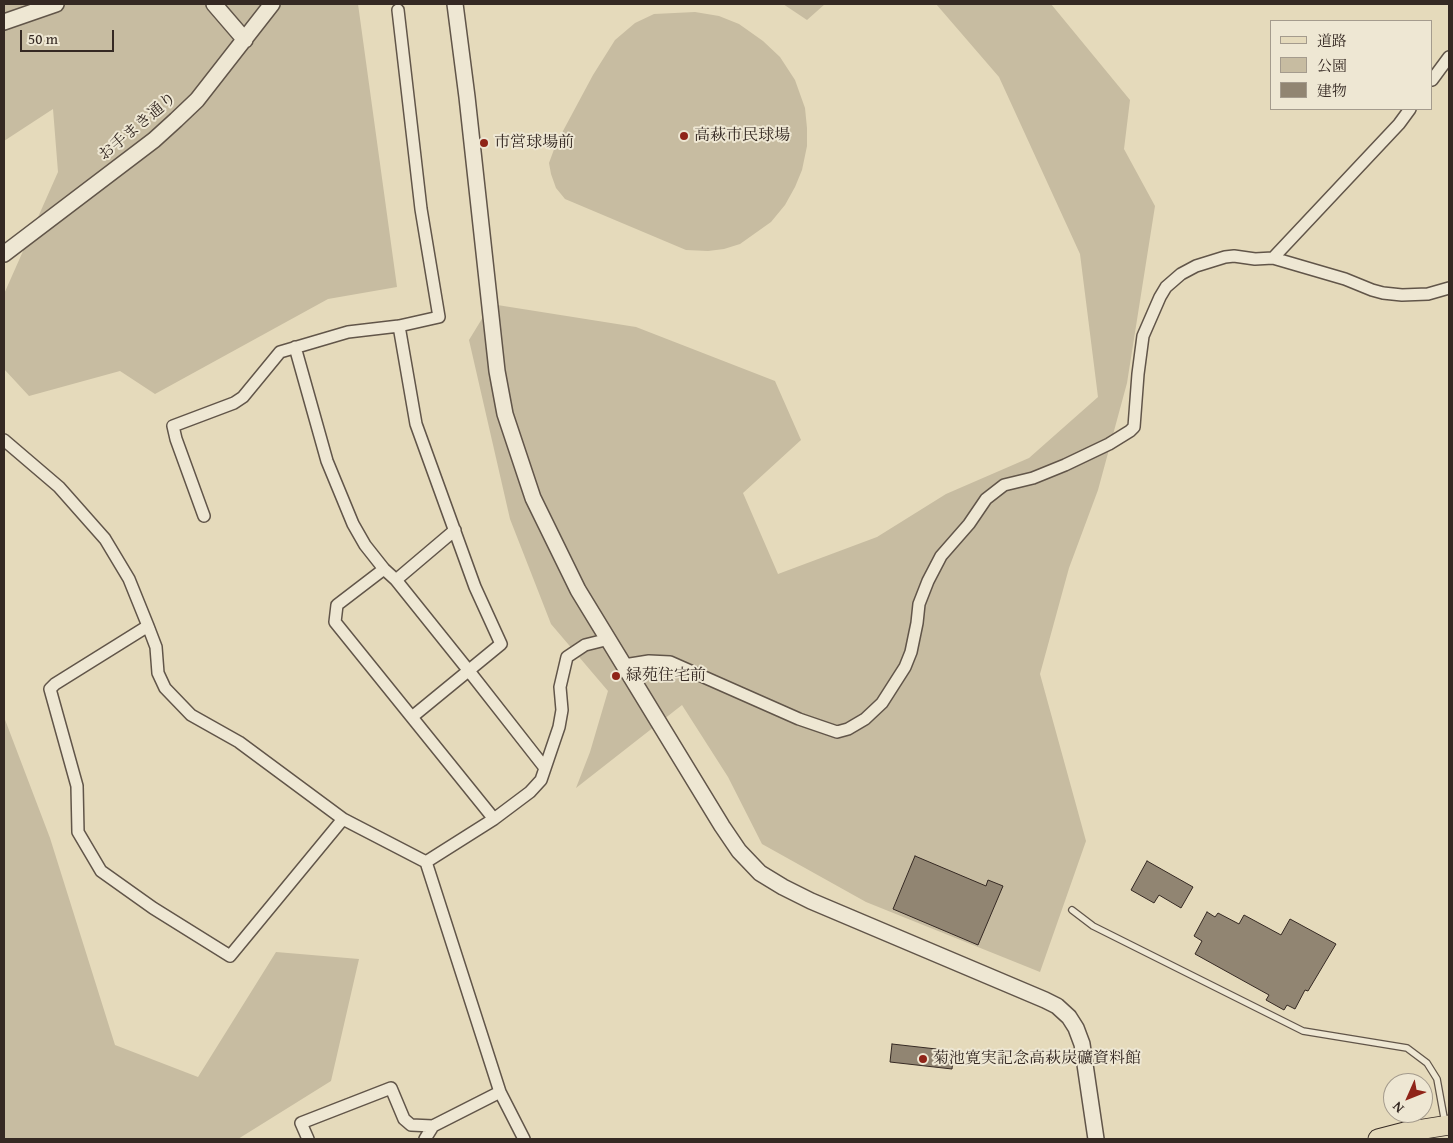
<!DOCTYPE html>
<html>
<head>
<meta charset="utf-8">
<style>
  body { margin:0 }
  #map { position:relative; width:1453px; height:1143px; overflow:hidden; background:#e5dabb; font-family:"Gentium Book Plus","Noto Serif JP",serif }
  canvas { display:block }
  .frame { position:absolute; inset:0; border:5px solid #352923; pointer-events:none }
  .legend { position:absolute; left:1270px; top:20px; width:162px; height:90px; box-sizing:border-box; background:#eee7d3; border:1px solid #a49b8d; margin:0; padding:6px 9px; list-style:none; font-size:15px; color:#352923 }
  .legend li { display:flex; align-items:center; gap:10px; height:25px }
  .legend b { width:25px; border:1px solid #a49b8d }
  .north { position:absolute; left:1383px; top:1073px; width:50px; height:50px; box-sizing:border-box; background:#eee7d3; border:1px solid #a49b8d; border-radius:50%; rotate:226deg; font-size:14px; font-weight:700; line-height:20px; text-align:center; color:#352923 }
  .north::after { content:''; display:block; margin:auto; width:18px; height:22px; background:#8f2418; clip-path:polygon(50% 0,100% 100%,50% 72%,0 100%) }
  .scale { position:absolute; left:20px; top:30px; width:94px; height:22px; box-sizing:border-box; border:2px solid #352923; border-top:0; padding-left:6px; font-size:15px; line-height:18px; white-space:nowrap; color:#352923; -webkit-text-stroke:4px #eee7d3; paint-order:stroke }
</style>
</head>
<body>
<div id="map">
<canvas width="1453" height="1143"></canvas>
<div class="frame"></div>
<ul class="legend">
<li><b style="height:6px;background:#e5dabb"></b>道路</li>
<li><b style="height:14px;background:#c7bca1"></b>公園</li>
<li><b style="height:14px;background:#918572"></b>建物</li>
</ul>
<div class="north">N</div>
<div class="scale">50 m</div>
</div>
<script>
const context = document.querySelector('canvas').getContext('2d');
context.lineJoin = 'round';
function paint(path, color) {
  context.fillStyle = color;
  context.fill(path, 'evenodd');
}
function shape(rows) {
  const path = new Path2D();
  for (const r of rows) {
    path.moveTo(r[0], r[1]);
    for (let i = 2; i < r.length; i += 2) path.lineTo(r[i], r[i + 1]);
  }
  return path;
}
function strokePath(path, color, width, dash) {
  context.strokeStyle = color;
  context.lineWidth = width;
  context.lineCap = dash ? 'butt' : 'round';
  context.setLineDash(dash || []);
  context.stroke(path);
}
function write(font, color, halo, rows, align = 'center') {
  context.font = font + ' "Gentium Book Plus","Noto Serif JP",serif';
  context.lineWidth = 4;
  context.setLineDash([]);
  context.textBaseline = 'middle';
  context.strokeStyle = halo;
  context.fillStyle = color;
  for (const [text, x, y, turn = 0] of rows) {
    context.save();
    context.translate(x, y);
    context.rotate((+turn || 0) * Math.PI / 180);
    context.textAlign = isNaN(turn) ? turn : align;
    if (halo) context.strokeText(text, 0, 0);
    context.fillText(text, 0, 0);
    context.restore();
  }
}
paint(shape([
  [4,4,358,4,397,287,328,299,155,394,120,371,29,396,4,369,4,294,58,172,53,109,4,141],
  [783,4,825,4,807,20],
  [936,4,1051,4,1130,100,1124,149,1155,206,1127,383,1098,490,1069,568,1040,674,1086,841,1040,972,866,902,762,844,728,777,682,705,576,788,590,752,608,691,551,624,510,519,469,340,491,304,636,327,775,381,801,440,743,493,778,574,877,537,946,494,1029,458,1098,397,1080,254,999,77],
  [695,12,719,16,739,24,763,41,780,57,795,80,805,108,807,128,807,146,802,170,795,187,785,205,771,222,740,244,724,249,708,251,686,250,565,199,556,188,551,174,549,163,556,144,593,75,615,40,635,23,654,14],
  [4,717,50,838,115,1045,198,1077,276,952,359,959,331,1081,238,1139,4,1139]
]), '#c7bca1');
const building = shape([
  [915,856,986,886,988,880,1003,886,978,945,893,909,915,856],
  [1147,861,1193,887,1181,908,1159,895,1154,903,1131,890,1147,861],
  [1207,912,1215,917,1218,913,1239,924,1244,915,1281,935,1290,919,1336,944,1308,991,1305,990,1295,1009,1287,1005,1284,1010,1266,1000,1269,995,1195,954,1202,941,1194,936,1207,912],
  [892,1044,954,1051,952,1069,890,1062,892,1044]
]);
paint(building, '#918572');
strokePath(building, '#352923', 1);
const service = shape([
  [1072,910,1093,926,1303,1031,1407,1048,1427,1063,1437,1079,1445,1123]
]);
const minor = shape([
  [1432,80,1449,57],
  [1273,258,1399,124,1410,109],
  [399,326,416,424,475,587,501,644,412,717],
  [295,347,327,461,353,524,365,545,384,569,396,580,469,671,545,768],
  [4,440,59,487,105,539,129,579,148,626,156,647,158,673,165,688,191,715,239,742,343,819,426,862,500,1092,524,1139],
  [204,516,176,439,173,426,234,403,243,397,280,352,348,332,399,326,439,317,421,209,398,10],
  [384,569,337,605,335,622,494,819],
  [396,580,455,530],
  [148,626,55,684,50,689,77,786,78,832,101,871,153,908,230,956,343,819],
  [624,665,649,661,670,662,799,719,837,732,848,729,865,719,882,703,905,667,911,652,917,623,919,604,928,581,941,556,969,524,986,499,1004,485,1033,478,1065,465,1109,444,1130,431,1134,427,1138,374,1143,336,1160,297,1166,287,1181,274,1196,266,1225,257,1234,256,1255,259,1273,258,1345,279,1372,290,1383,293,1402,295,1428,294,1449,288],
  [426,862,494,819,530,792,541,780,559,727,562,710,560,687,567,657,585,645,609,639],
  [308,1139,301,1123,391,1088,404,1119,411,1125,433,1126],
  [425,1139,433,1126,500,1092]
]);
const tertiary = shape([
  [214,4,245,40],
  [455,4,467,97,497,371,505,414,533,498,578,590,722,826,739,851,760,873,783,887,811,901,1045,1000,1057,1006,1069,1017,1076,1028,1082,1044,1096,1139],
  [4,22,56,4],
  [4,254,154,140,176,120,197,100,272,4]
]);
const primary = shape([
  [1378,1139,1405,1132,1449,1125]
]);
strokePath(service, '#615549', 8);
strokePath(minor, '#615549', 14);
strokePath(tertiary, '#615549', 18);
strokePath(primary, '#352923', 21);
strokePath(service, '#eee7d3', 5.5);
strokePath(minor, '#eee7d3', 11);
strokePath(tertiary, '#eee7d3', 15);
strokePath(primary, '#e5dabb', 19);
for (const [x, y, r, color] of [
  [684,136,5,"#8f2418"],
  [484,143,5,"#8f2418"],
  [616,676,5,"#8f2418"],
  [923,1059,5,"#8f2418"]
]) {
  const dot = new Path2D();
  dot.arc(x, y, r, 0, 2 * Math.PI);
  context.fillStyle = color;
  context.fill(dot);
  strokePath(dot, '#eee7d3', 2);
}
write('16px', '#352923', '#eee7d3', [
  ["お手まき通り",138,127,-40]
]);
write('16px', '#352923', '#eee7d3', [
  ["高萩市民球場",694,136],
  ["市営球場前",494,143],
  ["緑苑住宅前",626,676],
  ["菊池寛実記念高萩炭礦資料館",933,1059]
], 'left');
</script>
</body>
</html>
